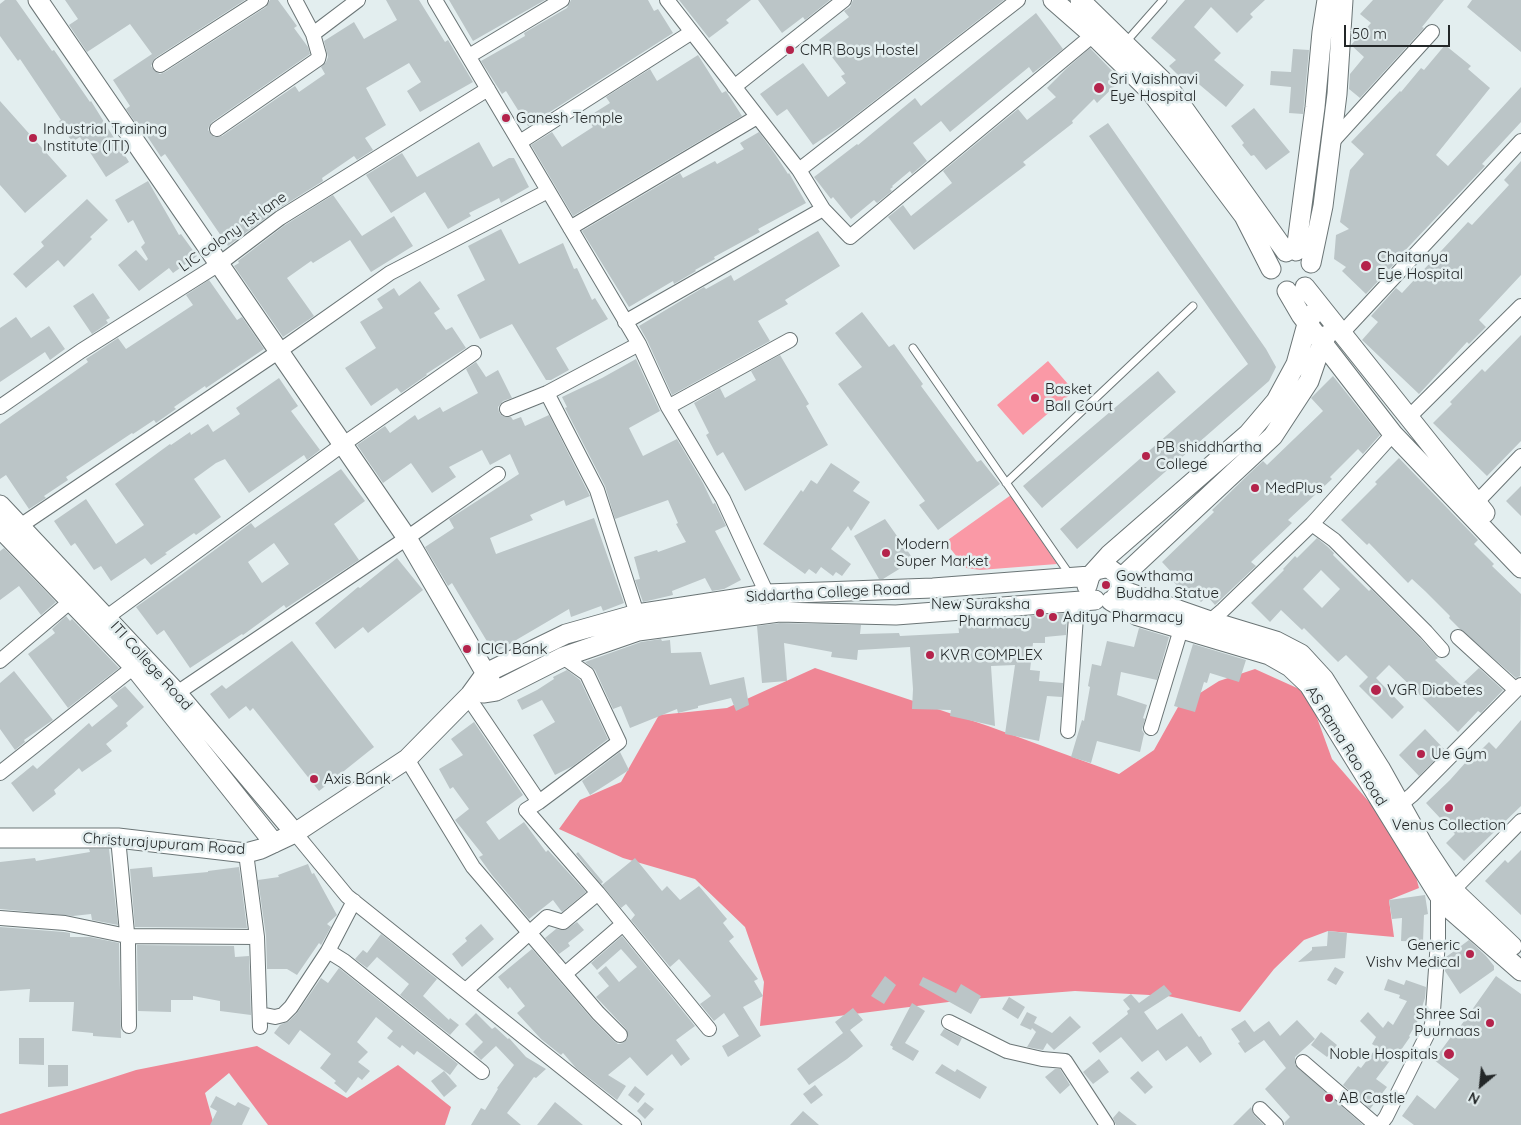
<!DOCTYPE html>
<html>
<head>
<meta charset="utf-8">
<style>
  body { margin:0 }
  #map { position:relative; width:1521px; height:1125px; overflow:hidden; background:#e3eeef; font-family:Quicksand,sans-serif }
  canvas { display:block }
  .north { position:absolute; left:1456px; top:1060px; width:50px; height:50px; -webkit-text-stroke:4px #e3eeef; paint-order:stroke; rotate:208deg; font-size:14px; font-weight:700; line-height:20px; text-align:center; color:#232728 }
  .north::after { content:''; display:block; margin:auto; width:18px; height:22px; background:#232728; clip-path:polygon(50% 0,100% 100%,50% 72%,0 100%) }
  .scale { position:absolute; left:1344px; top:25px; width:106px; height:22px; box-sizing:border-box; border:2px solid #232728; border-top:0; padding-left:6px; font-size:15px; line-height:18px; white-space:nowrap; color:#232728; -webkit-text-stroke:4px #e3eeef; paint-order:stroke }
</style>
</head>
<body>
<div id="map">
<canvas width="1521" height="1125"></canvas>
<div class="north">N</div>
<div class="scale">50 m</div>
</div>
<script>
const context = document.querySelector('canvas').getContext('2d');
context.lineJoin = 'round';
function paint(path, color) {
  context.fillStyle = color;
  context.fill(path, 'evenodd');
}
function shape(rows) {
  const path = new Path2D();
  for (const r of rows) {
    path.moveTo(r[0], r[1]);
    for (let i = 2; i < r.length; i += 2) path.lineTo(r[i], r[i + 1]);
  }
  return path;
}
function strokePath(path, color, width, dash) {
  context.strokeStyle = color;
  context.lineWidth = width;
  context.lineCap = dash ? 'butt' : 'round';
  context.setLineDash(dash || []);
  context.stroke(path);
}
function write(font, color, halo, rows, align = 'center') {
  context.font = font + ' Quicksand,sans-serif';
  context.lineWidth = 5;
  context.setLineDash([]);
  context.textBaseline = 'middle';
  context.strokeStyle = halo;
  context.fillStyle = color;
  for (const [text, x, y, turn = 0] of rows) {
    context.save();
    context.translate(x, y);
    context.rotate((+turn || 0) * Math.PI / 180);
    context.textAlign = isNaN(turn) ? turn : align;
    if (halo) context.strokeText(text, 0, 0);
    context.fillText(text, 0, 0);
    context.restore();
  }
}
paint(shape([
  [1048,361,1074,391,1023,435,997,405],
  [1011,495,1057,564,980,570,966,568,945,542]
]), '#fa99a6');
paint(shape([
  [815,668,988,726,1119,774,1154,750,1178,707,1219,681,1255,669,1308,693,1332,759,1408,847,1419,888,1389,900,1394,937,1328,931,1304,940,1274,969,1240,1012,1168,996,1075,991,972,999,760,1026,764,982,745,927,695,879,623,858,559,829,580,800,621,782,659,715,727,708],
  [257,1046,347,1098,398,1065,451,1107,445,1125,268,1125,229,1073,205,1093,214,1125,0,1125,0,1114,136,1070]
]), '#ef8695');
paint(shape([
  [5,0,16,0,52,51,54,50,90,102,91,101,129,162,106,177,80,137,72,142,59,121,61,120,20,59,18,61,0,36,0,4],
  [65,0,245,0,155,58,151,66,156,72,160,74,165,72,266,7,270,0,278,0,297,26,294,28,308,47,310,54,212,122,209,126,208,130,214,137,222,136,295,86,299,92,325,74,321,67,326,62,328,57,324,41,354,22,364,39,397,20,386,0,419,0,445,42,448,40,473,82,420,112,407,91,421,82,409,63,366,88,386,125,365,138,373,150,357,160,354,156,322,178,323,181,275,211,228,246,165,154,161,157,137,121,135,122,126,109,130,106,113,80,152,54,130,24,87,52,69,25,78,19],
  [449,0,545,0,473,41],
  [571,0,648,0,654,11,658,9,673,33,528,126,506,91,502,94,481,61,525,36,524,33,567,8],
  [679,0,751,0,726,20,729,23,709,38],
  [758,0,830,0,805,20,803,17,782,33],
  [853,0,1004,0,843,125,813,145,787,109,777,116,760,94,803,63,828,97,846,83,841,76,845,74,819,40,849,17,844,11,850,7],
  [1185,0,1265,0,1250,14,1253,17,1237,33,1211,7,1194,27,1221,53,1214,60,1244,85,1226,107,1194,80,1188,85,1169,66,1176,60,1151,38],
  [1373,0,1444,0,1422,27,1424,28,1360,98,1349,89,1350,74,1364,57,1351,45,1371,23,1360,14],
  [1472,0,1521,0,1521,52,1467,7],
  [1036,13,1063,49,1033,73,1029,67,950,132,941,121,913,143,927,161,912,174,910,171,892,186,893,187,890,189,892,191,877,203,874,200,851,219,833,197,831,199,814,177,857,144,858,145,915,98,921,106],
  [1445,45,1471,66,1468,69,1490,88,1436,155,1448,166,1521,87,1521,122,1482,164,1485,166,1396,260,1397,261,1366,294,1342,271,1346,267,1334,259,1336,235,1349,229,1340,222,1350,170,1364,154,1351,142,1400,91,1401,92,1421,68,1424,70],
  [1090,48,1121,80,1097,103,1094,99,1072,121,1073,123,1023,162,1026,165,914,250,888,217,903,205,911,216,952,183,943,171,1018,109,1027,120,1056,97,1047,88,1067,68],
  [1293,49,1309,50,1303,114,1289,113,1291,87,1270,85,1271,71,1291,72],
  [698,55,722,93,726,91,742,116,573,216,531,145,552,132,562,147,593,127,586,118,610,103,606,97,650,69,657,81],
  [0,101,67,176,25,213,0,185],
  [1254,108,1290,152,1266,170,1254,155,1251,156,1242,145,1244,143,1231,126],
  [1108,123,1266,349,1276,367,1269,381,1077,549,1060,529,1248,364,1089,136],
  [759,132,775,154,788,174,789,173,806,203,758,229,760,232,714,257,715,259,695,270,696,271,674,284,673,281,629,307,582,231,680,173,683,178,715,161,717,164,744,149,740,143],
  [479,142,493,167,509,158,514,158,529,187,501,203,499,198,469,213,471,216,448,229,425,192,391,213,366,175,402,153,417,177],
  [1521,161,1521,275,1479,320,1486,327,1469,344,1467,342,1419,394,1362,340,1378,322,1371,316,1396,288,1402,293,1468,222,1472,225,1509,185,1504,180],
  [148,181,179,235,181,234,197,256,173,273,169,268,139,291,118,265,136,250,146,261,148,259,141,247,145,243,133,220,128,223,115,200],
  [333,195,362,236,394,216,413,246,371,272,350,240,313,263,311,261,287,278,314,316,283,337,234,266,239,263,238,261,285,225],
  [87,199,108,220,90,237,92,239,64,267,58,260,26,288,13,274,44,246,41,242],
  [501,229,519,264,563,243,574,269,577,268,592,300,595,298,608,319,556,348,569,370,551,380,546,380,512,324,480,339,457,295,485,280,468,246],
  [818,231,840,266,785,300,788,304,758,321,770,341,672,395,647,340,639,326,704,287,706,289,731,275,734,281],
  [209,280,237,320,242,317,264,349,206,388,205,386,174,407,176,409,156,423,154,420,133,434,132,433,66,477,68,480,44,496,46,498,29,509,6,475,0,479,0,424,88,362,86,359,118,338,126,349,193,305,186,295],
  [420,281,440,309,434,313,446,330,452,327,466,348,426,374,427,375,401,393,397,388,371,406,345,368,376,348,360,322,383,308,377,299,394,288,399,296],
  [93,293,110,318,106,320,108,323,92,334,73,306],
  [862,312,889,347,894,344,923,384,921,386,977,462,981,460,1000,484,938,530,919,505,925,501,838,384,862,367,835,333],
  [16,317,31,338,49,326,65,349,50,360,45,352,0,382,0,328],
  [1521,335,1521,441,1487,476,1433,423,1452,404,1450,402,1482,369,1485,372],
  [780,355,809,404,806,406,828,445,745,491,723,452,717,456,706,435,709,433,694,403,720,388,725,398,756,380,751,371],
  [636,359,660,411,629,428,643,456,677,439,703,483,713,504,715,503,726,526,715,531,741,580,724,589,712,591,705,578,672,591,673,595,643,602,635,580,640,579,634,557,657,550,658,552,686,542,676,524,678,523,668,500,615,519,605,486,565,408,567,407,562,397,602,378],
  [476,362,486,377,498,370,512,398,503,401,498,407,499,412,502,416,511,417,513,420,521,417,525,426,549,415,590,496,566,506,564,500,530,515,533,520,490,538,496,554,594,518,624,603,603,611,601,606,571,617,569,609,494,653,452,583,448,586,425,547,454,528,449,519,519,474,510,454,490,465,482,450,449,467,456,477,432,493,411,463,383,483,357,445,385,426,390,433,415,415,418,420,440,407,443,412,478,393,466,369],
  [1158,371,1176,392,1042,508,1023,486],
  [1333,376,1380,435,1363,454,1358,449,1330,477,1332,479,1288,520,1292,523,1251,562,1256,566,1215,605,1207,596,1201,602,1192,593,1188,597,1170,578,1174,575,1162,562,1214,512,1212,510,1251,472,1263,461,1267,465,1323,411,1311,398],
  [279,378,298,406,291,411,320,450,307,460,304,455,249,493,225,459,216,463,194,479,221,517,196,535,194,533,165,553,167,554,151,565,145,558,111,581,101,566,94,570,75,543,71,546,54,521,86,499,116,544,144,525,115,484,170,444,171,445,190,432,191,435,208,424,213,432,240,414,236,408],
  [1399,458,1478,540,1474,544,1494,564,1492,566,1521,594,1520,676,1516,678,1460,629,1449,618,1450,616,1425,591,1412,579,1408,583,1369,543,1367,545,1341,520,1377,484,1375,482],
  [831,463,860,482,853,491,870,502,851,531,848,526,831,549,851,564,842,576,836,572,833,576,821,567,816,574,809,569,805,574,763,544,801,490,803,492,811,480,817,484],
  [341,469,365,501,334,524,359,560,286,608,284,605,243,635,242,634,190,668,164,630,157,635,136,607,181,575,251,523,255,528],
  [274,543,289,564,262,583,248,562],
  [1521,486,1521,516,1506,501],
  [885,519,914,560,883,579,879,579,854,536],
  [1317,538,1328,547,1334,553,1333,555,1369,591,1371,589,1420,638,1438,658,1435,660,1461,685,1479,668,1503,690,1481,713,1478,711,1458,732,1389,665,1376,678,1404,707,1392,719,1359,686,1368,677,1346,655,1338,662,1304,628,1302,630,1281,610,1270,622,1251,603,1284,570,1283,569,1295,556,1297,558],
  [1321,570,1340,589,1322,608,1303,589],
  [4,548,56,602,41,615,19,586,0,600,0,551],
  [397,558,423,590,368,633,363,627,335,649,315,623,358,587,360,588],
  [1067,613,1066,635,1045,637,1045,643,1033,643,1030,670,1040,671,1039,681,1063,683,1062,697,1047,696,1039,741,1005,734,1015,665,991,666,995,726,950,716,951,710,912,709,913,689,910,647,858,650,857,660,831,657,832,652,784,643,787,681,762,683,757,626,780,623,861,625,860,634,899,633,900,636,959,633,958,622],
  [66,616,70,621,72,619,119,668,68,708,28,654,55,633,52,629],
  [1139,628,1169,637,1157,680,1121,672,1117,695,1147,705,1143,718,1145,719,1142,730,1145,735,1144,734,1140,752,1097,741,1091,763,1071,757,1082,720,1084,721,1090,687,1088,686,1092,664,1101,666,1107,641,1134,647],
  [661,639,662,641,670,640,671,653,701,652,710,685,744,677,749,705,736,711,731,698,698,706,698,708,678,713,677,709,630,728,621,706,613,709,595,670,585,662,641,642],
  [292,641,374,747,319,791,253,708,250,711,246,706,229,719,210,694,222,685,226,689],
  [1193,644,1246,660,1239,682,1210,673,1207,683,1204,682,1195,712,1174,706],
  [567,670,580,680,608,739,573,766,555,775,533,735,555,722,542,700,522,710,517,700,537,690,554,679,553,677],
  [14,671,53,720,24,740,25,742,15,750,0,729,0,683],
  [125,686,144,707,126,723,128,726,106,744,112,751,82,772,79,768,54,790,56,794,33,812,11,783,33,765,37,769,89,723,92,727,118,706,110,697],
  [1521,720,1521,806,1464,861,1446,843,1455,834,1426,803,1450,780,1466,762,1467,764,1489,742,1496,749],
  [474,722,523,795,486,822,499,840,524,822,546,852,548,850,586,892,562,912,553,900,529,919,492,875,479,857,483,855,455,820,469,809,453,787,450,789,439,769,463,755,451,739],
  [1425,729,1445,750,1419,776,1399,755],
  [620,752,629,770,590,795,582,781],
  [89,849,109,849,118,925,92,920,91,914,73,916,0,909,0,862,35,858,36,861,90,852],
  [1521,850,1521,915,1485,881,1505,860,1508,863],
  [578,852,603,882,601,884,576,854],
  [635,858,662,891,667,886,680,900,699,886,727,919,723,923,734,937,729,941,758,979,754,981,763,996,743,1007,761,1036,728,1057,722,1046,739,1036,724,1013,714,1021,700,1004,711,996,679,959,670,967,631,920,635,915,626,904,621,908,602,885],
  [308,864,312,874,314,873,337,915,327,924,331,927,321,945,319,943,297,975,287,969,267,969,266,936,258,880,279,877,278,875],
  [152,867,153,877,208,872,208,871,239,867,247,928,135,927,130,869],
  [1425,895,1428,914,1424,915,1423,942,1401,941,1402,918,1392,919,1389,900],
  [577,922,584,930,568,943,570,946,559,954,545,938,556,929,565,930],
  [481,924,494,939,462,967,452,954,467,941,465,938],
  [0,927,64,932,70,933,70,937,90,937,119,943,121,1038,93,1036,93,1033,72,1031,74,1002,29,1002,30,989,0,991],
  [1328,931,1347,933,1345,958,1298,962,1312,950,1312,947,1327,946],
  [381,934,437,979,423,996,449,1020,450,1018,459,1025,450,1035,400,995,409,984,377,957,367,968,355,959,363,950,367,953],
  [622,936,695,1026,676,1040,690,1059,681,1066,672,1054,647,1076,630,1057,608,1075,626,1086,617,1100,576,1068,563,1053,561,1055,541,1039,517,1013,525,1006,510,987,508,989,498,977,532,949,592,1019,614,1041,618,1044,623,1043,628,1038,626,1029,596,997,609,986,598,973,606,966,619,982,637,967,621,949,597,970,591,963],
  [1469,940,1486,956,1494,966,1494,970,1460,994,1445,971,1446,957],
  [137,945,234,946,235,957,249,956,251,1015,220,1011,220,1001,193,996,193,1000,171,1000,171,1012,138,1011],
  [1335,967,1344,972,1336,985,1327,980],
  [339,968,458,1064,450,1075,417,1051,414,1055,402,1045,400,1048,387,1038,393,1031,376,1017,357,1042,368,1052,358,1062,370,1071,362,1080,358,1077,346,1093,334,1083,336,1081,320,1068,331,1054,300,1030,289,1045,274,1033,280,1025,289,1021,297,1013,321,978,328,983],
  [885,976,896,985,884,1004,871,996],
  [1496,976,1521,994,1521,1125,1414,1125,1402,1116,1417,1095,1435,1109,1459,1079,1434,1060,1456,1030,1457,1031],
  [923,977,956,993,961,984,981,996,971,1014,919,985],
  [1388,979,1404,985,1406,980,1426,987,1425,998,1419,1016,1420,1017,1409,1036,1410,1037,1394,1060,1392,1058,1376,1079,1387,1087,1370,1109,1343,1085,1358,1066,1361,1068,1377,1047,1372,1044,1376,1037,1360,1021,1368,1012,1383,1028,1388,1021,1393,1025,1407,1001,1399,998,1400,995,1384,990],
  [1164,985,1172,994,1144,1012,1157,1030,1182,1013,1199,1037,1201,1036,1212,1054,1200,1063,1187,1046,1166,1061,1158,1050,1142,1062,1121,1037,1100,1053,1092,1043,1128,1014,1127,1011,1130,1009,1123,1000,1131,994,1139,1003],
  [1009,997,1025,1007,1018,1019,1002,1009],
  [912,1003,925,1011,905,1043,919,1051,913,1061,892,1049,893,1047,890,1045],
  [853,1008,863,1020,850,1030,863,1046,847,1059,809,1085,797,1069,843,1033,835,1022],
  [1027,1012,1037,1017,1034,1023,1052,1033,1070,1016,1081,1027,1054,1050,1047,1043,1043,1050,1027,1047,1036,1032,1032,1028,1031,1030,1020,1025],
  [476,1013,492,1029,495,1027,508,1039,509,1038,526,1057,546,1069,536,1078,534,1077,507,1113,521,1125,471,1125,481,1108,485,1110,498,1089,497,1088,514,1065,496,1046,481,1060,473,1052,483,1042,465,1024],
  [1245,1020,1254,1032,1269,1021,1280,1036,1297,1020,1315,1039,1295,1057,1295,1065,1363,1125,1285,1125,1284,1123,1290,1117,1265,1089,1286,1068,1264,1040,1245,1053,1238,1043,1240,1042,1231,1029],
  [944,1029,962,1038,958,1046,940,1035],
  [1321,1032,1337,1045,1327,1057,1311,1045],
  [19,1038,44,1038,44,1065,19,1064],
  [1099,1059,1109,1072,1093,1084,1083,1072],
  [942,1064,955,1072,957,1069,987,1087,980,1099,935,1073],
  [48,1065,68,1065,68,1086,48,1087],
  [1055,1069,1060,1069,1070,1085,1060,1094,1045,1077],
  [444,1071,457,1086,444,1097,431,1081],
  [1138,1071,1153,1087,1145,1094,1130,1078],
  [815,1085,823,1095,811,1104,803,1094],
  [635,1086,645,1094,638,1103,628,1095],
  [216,1096,235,1106,238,1102,250,1108,242,1125,210,1125,217,1111,210,1107],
  [555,1102,571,1115,583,1125,537,1125],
  [645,1102,654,1109,645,1119,637,1111],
  [1251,1107,1254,1115,1264,1125,1233,1125],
  [803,1111,819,1125,790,1125],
  [1119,1111,1137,1125,1116,1125,1113,1118]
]), '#bbc5c7');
const lane = shape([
  [1125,43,1163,0],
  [913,348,1070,575],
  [1006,483,1193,306]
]);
const street = shape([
  [435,0,639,344,668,407,723,499,767,594],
  [667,0,799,170,823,209,850,237,1093,35],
  [313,34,358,0],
  [469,56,562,0],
  [160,65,261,0],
  [734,87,844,0],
  [217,129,318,59,319,55,313,34,295,0],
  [520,142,692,32],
  [1331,143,1432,32],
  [799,170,1018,0],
  [570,228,757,117],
  [625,322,823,209],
  [1342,333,1521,141],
  [547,393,597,490,637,614],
  [0,407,81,351,219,264,280,218,488,89],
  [668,407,790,340],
  [507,409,547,393,639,344],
  [1409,417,1521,306],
  [1476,503,1521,456],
  [1312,524,1334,540,1426,632,1442,650],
  [20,526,278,352,390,273,548,191],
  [107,617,342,445,474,353],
  [1210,621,1223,610,1312,524,1393,434],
  [1458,637,1516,690],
  [563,657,587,674,619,742,539,802,526,810,598,893,709,1029],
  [0,661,71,601],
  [177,693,407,538,498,474],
  [468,697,539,802],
  [1151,728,1181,629],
  [1068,731,1077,602],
  [407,759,473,867,598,1013,620,1035],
  [0,773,134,667],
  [1401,804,1412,795,1521,685],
  [295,833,347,896,634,1125],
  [118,838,128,943,129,1026],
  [246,853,257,937],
  [1453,890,1521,821],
  [354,901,328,951,344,961,482,1072],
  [0,918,65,923,127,936,257,937,260,1027],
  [565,974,623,924],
  [466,990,547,917,563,922,598,893],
  [260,1014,275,1017,283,1015,291,1007,328,951],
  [949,1022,1007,1051,1042,1059,1065,1061,1107,1125],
  [1303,1062,1376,1125],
  [1260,1109,1276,1125],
  [1380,1125,1386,1117,1432,1025,1438,941,1438,894]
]);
const secondary = shape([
  [38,0,407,538,496,691],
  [1053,0,1093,35,1151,92,1244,216,1271,269],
  [1080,0,1167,85,1286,252],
  [1296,251,1315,107,1322,32,1327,0],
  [1311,263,1323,206,1337,94,1343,0],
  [1305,287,1485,513],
  [1287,291,1301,315,1393,434,1521,568],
  [0,505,177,693,295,833],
  [0,528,134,667,274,843],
  [1096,570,1105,568,1110,569,1118,575,1121,584,1121,590,1114,599],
  [1120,579,1273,436,1309,381,1322,343,1327,335],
  [1087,586,1090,576,1109,555,1248,434,1276,401,1296,364,1307,324,1319,305],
  [1121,590,1210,621,1276,641,1301,654,1324,679,1380,768,1422,843,1453,890,1512,946],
  [1111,601,1138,616,1269,655,1290,667,1309,685,1438,894,1450,909,1521,971],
  [483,693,496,691,563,657,638,631,779,612,896,615,1095,600],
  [0,838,118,838,246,853,261,849,295,833,407,759,470,695,486,673,566,634,637,614,767,594,933,588,1090,576]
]);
strokePath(lane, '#6b7576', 9);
strokePath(street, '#6b7576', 16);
strokePath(secondary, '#6b7576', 21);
strokePath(lane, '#fff', 7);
strokePath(street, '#fff', 14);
strokePath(secondary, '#fff', 19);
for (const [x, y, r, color] of [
  [790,50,5,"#b4234b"],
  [1099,88,6,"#b4234b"],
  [506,118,5,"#b4234b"],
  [33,138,5,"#b4234b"],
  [1366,266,6,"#b4234b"],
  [1035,398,5,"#b4234b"],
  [1146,456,5,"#b4234b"],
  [1255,488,5,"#b4234b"],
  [886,553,5,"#b4234b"],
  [1106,585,5,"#b4234b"],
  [1040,613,5,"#b4234b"],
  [1053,617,5,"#b4234b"],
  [467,649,5,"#b4234b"],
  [930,655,5,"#b4234b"],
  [1376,690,6,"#b4234b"],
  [1421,754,5,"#b4234b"],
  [314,779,5,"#b4234b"],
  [1449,808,5,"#b4234b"],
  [1470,954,5,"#b4234b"],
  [1490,1023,5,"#b4234b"],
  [1449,1054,6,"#b4234b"],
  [1329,1098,5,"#b4234b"]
]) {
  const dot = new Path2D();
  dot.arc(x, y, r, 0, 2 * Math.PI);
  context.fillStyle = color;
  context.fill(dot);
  strokePath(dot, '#e3eeef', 2);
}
write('15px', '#232728', '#e3eeef', [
  ["CMR Boys Hostel",800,50],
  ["Sri Vaishnavi",1110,79],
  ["Eye Hospital",1110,96],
  ["Ganesh Temple",516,118],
  ["Industrial Training",43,129],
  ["Institute (ITI)",43,146],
  ["Chaitanya",1377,257],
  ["Eye Hospital",1377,274],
  ["Basket",1045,389],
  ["Ball Court",1045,406],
  ["PB shiddhartha",1156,447],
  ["College",1156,464],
  ["MedPlus",1265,488],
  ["Modern",896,544],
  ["Super Market",896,561],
  ["Gowthama",1116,576],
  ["Buddha Statue",1116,593],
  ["New Suraksha",1030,604,"right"],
  ["Pharmacy",1030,621,"right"],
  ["Aditya Pharmacy",1063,617],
  ["ICICI Bank",477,649],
  ["KVR COMPLEX",940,655],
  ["VGR Diabetes",1387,690],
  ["Ue Gym",1431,754],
  ["Axis Bank",324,779],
  ["Venus Collection",1449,825,"center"],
  ["Generic",1460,945,"right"],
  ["Vishv Medical",1460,962,"right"],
  ["Shree Sai",1480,1014,"right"],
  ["Puurnaas",1480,1031,"right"],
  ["Noble Hospitals",1438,1054,"right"],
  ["AB Castle",1339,1098]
], 'left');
write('15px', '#232728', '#e3eeef', [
  ["LIC colony 1st lane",233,232,-35],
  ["Siddartha College Road",828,593,-3],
  ["ITI College Road",151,666,48],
  ["AS Rama Rao Road",1346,746,58],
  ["Christurajupuram Road",164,844,4]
]);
</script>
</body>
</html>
